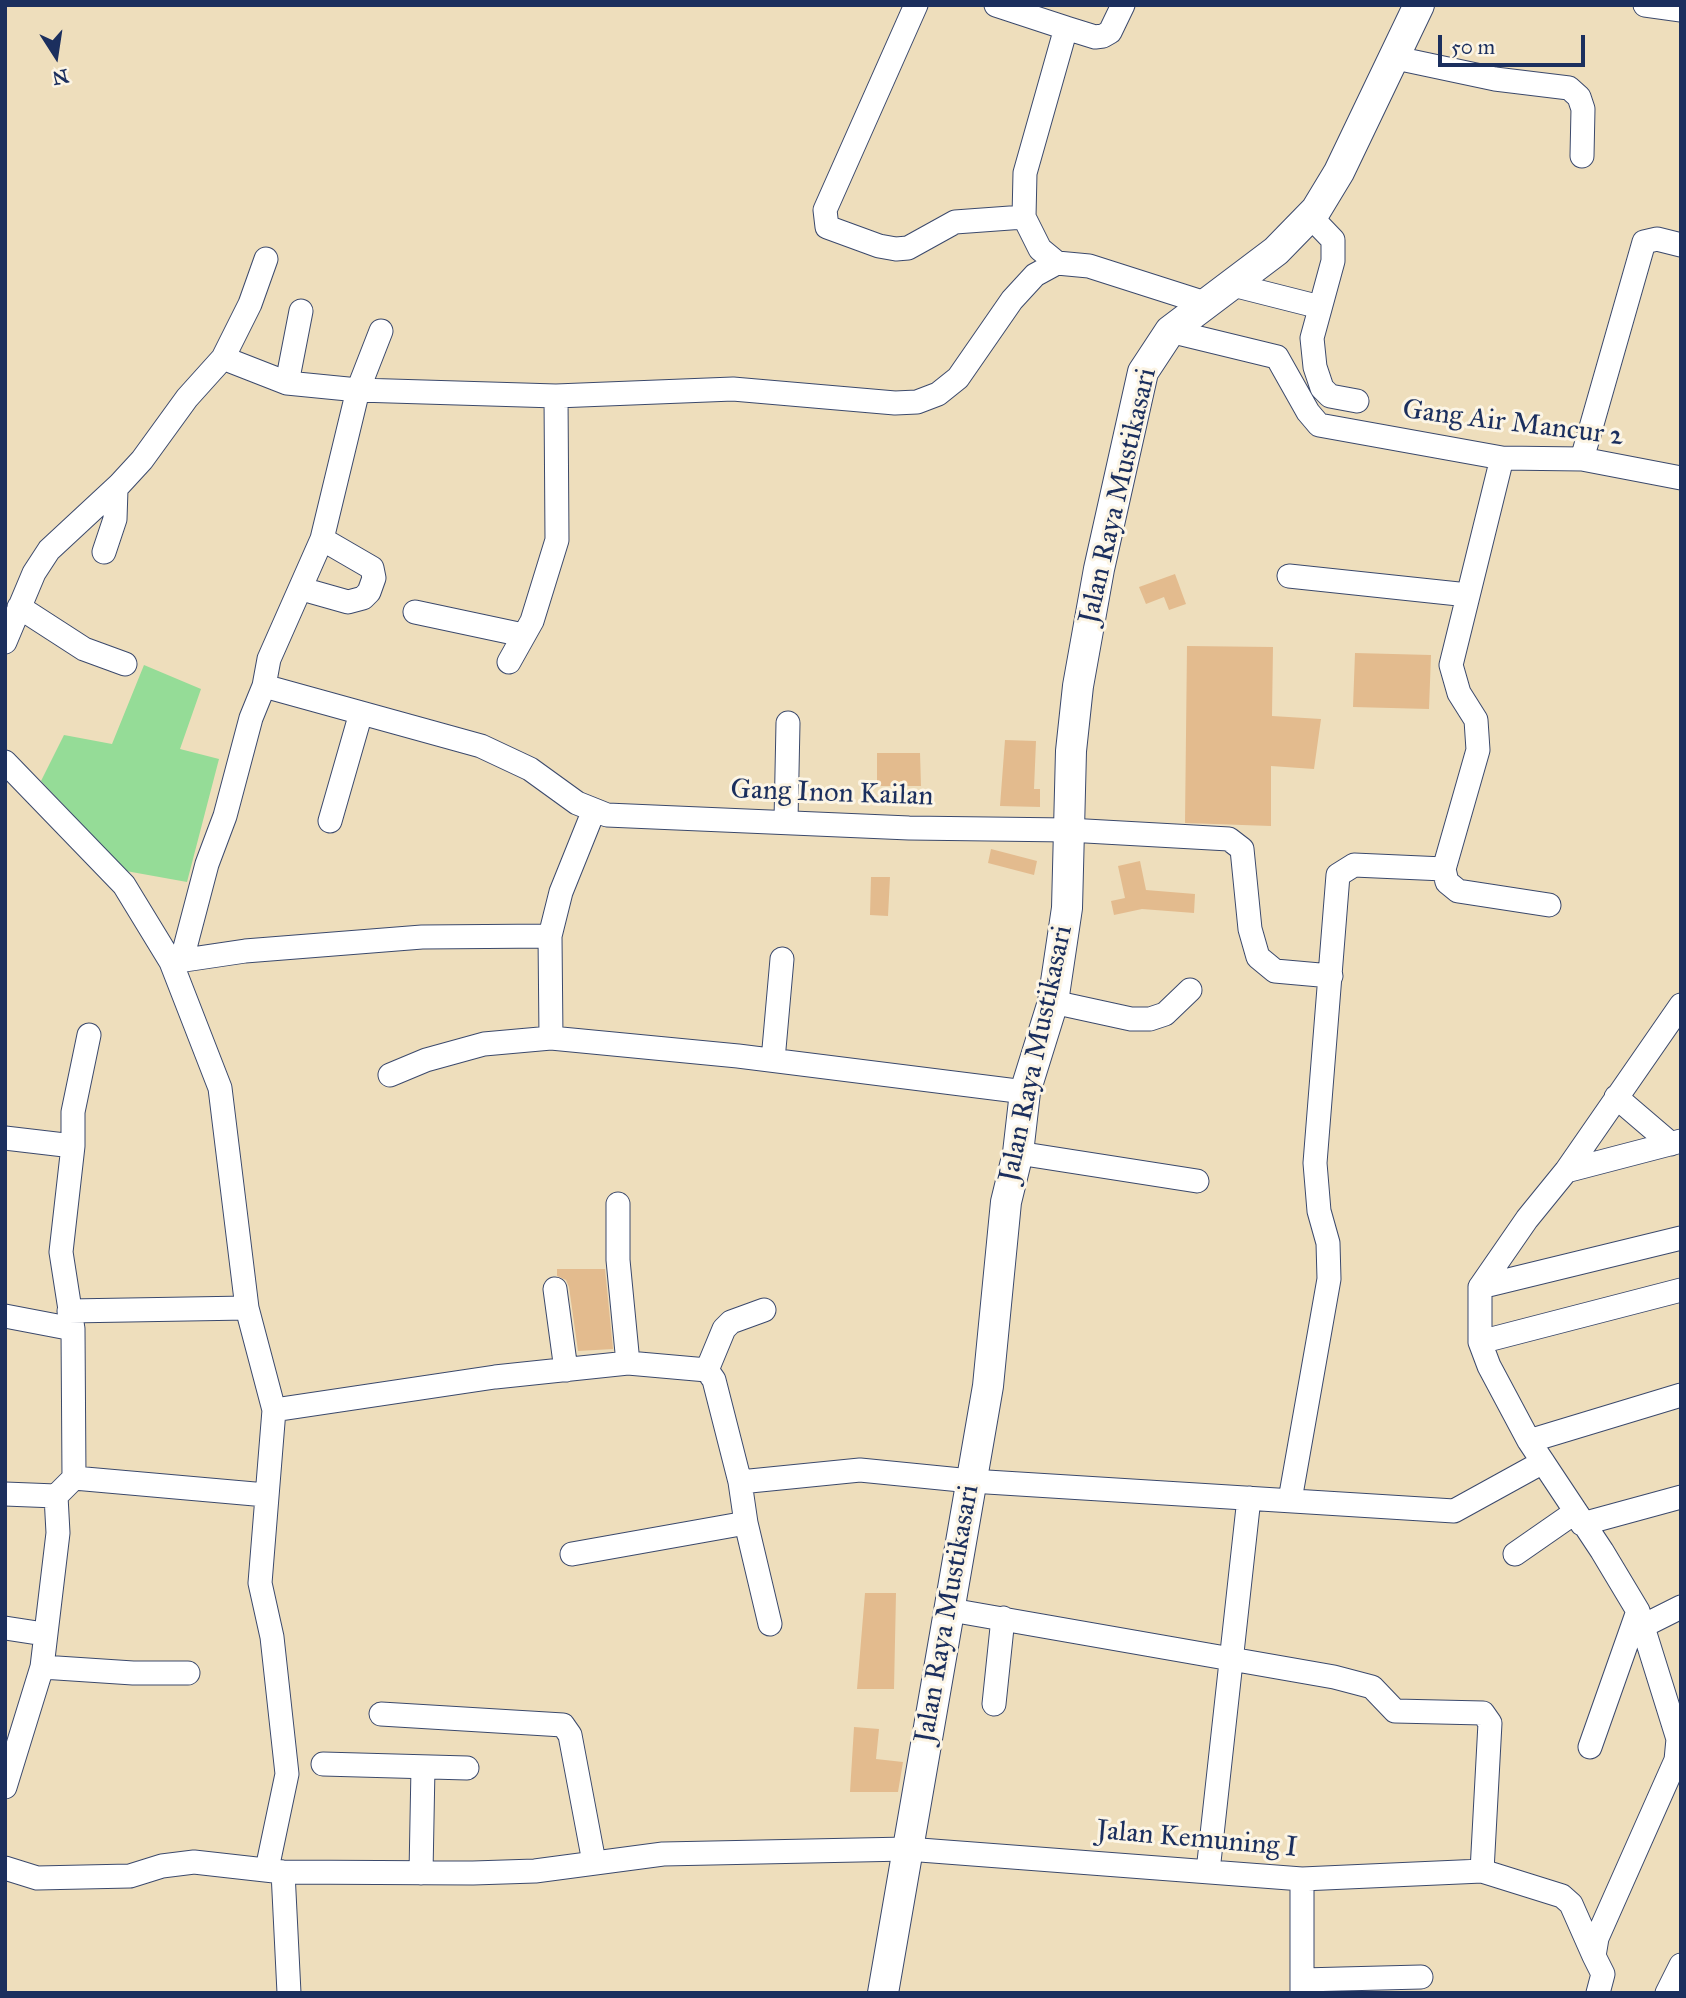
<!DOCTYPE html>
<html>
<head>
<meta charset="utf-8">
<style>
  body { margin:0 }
  #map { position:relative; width:1686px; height:1998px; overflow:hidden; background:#eedebc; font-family:"IM FELL Great Primer",serif }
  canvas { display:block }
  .frame { position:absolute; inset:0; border:7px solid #1b2f5e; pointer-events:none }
  .north { position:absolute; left:21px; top:21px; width:70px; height:70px; -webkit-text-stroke:5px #fcf5e5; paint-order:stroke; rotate:168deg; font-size:19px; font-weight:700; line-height:28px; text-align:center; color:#1b2f5e }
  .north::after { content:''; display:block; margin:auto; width:24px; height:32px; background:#1b2f5e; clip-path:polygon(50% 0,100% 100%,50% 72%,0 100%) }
  .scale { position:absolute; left:1438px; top:35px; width:147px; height:32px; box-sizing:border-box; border:4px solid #1b2f5e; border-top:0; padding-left:9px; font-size:21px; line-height:24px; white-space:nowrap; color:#1b2f5e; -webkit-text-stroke:5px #fcf5e5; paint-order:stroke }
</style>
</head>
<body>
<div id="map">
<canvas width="1686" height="1998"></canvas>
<div class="frame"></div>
<div class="north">N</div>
<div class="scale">50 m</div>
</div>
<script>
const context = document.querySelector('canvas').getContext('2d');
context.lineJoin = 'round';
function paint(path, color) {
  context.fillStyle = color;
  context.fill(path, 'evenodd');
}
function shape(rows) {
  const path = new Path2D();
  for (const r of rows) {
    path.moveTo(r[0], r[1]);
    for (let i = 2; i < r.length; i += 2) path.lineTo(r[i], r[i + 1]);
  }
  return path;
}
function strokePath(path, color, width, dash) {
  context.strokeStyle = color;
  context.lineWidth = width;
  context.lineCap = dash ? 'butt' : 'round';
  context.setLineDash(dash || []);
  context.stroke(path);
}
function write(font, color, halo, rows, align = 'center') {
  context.font = font + ' "IM FELL Great Primer",serif';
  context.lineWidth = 6;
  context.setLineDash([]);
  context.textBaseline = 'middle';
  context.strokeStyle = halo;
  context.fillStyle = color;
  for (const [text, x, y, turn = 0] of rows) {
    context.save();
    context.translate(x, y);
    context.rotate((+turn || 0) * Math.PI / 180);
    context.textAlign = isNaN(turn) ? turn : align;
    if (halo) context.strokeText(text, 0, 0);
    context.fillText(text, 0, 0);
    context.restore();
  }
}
paint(shape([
  [144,665,201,689,180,749,219,759,187,882,126,871,41,781,64,735,112,744]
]), '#95dc97');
paint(shape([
  [1175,574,1186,604,1169,610,1164,597,1146,604,1139,587],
  [1187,646,1273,647,1272,716,1321,719,1314,769,1271,766,1271,826,1185,823],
  [1355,653,1431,655,1429,709,1353,707],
  [1005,740,1036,741,1034,789,1040,789,1040,807,1000,806],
  [877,753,920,753,921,786,877,786],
  [991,849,1037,861,1034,875,988,863],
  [1140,861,1146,890,1195,894,1194,913,1142,909,1114,915,1111,901,1125,898,1118,866],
  [871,877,890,877,888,916,870,915],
  [557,1269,605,1269,613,1349,578,1351,569,1287,566,1280,557,1276],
  [865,1593,896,1593,894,1689,857,1689],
  [854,1727,879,1729,876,1759,903,1762,898,1792,850,1792]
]), '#e3bb8e');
const minor = shape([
  [916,5,825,210,827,227,879,246,896,249,908,248,955,222,1024,217],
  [996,5,1066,28],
  [1645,5,1681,10],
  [1396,58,1495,79,1569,88,1579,97,1583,109,1582,156],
  [1310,216,1333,240,1333,261,1312,338,1315,367,1322,388,1330,396,1357,401],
  [1057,263,1040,249,1024,217,1025,173,1066,28,1095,37,1103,36,1110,32,1123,5],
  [1233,285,1320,307],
  [381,331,358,390,322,539,269,659,264,686,481,746,530,769,577,803,607,815,909,828,1068,830,1229,839,1242,849,1250,929,1258,957,1275,971,1331,976],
  [1170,331,1277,357,1308,412,1319,425,1502,458,1582,459,1681,478],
  [223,358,250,304,266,259],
  [287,383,301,311],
  [1582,459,1644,242,1657,239,1681,245],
  [104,552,115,519,116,489],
  [1289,576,1468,595],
  [302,589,348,602,363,598,369,592,374,578,372,568,322,539],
  [19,607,84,649,125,664],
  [415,612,523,635],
  [5,642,34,573,49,550,119,485,142,460,187,398,223,358,287,383,358,390,556,396,733,389,895,403,917,402,938,394,958,378,1012,300,1035,275,1057,263,1089,266,1208,304],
  [509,662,532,621,557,540,556,396],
  [5,762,124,885,171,962,220,1088,247,1308,274,1410,260,1583,272,1637,287,1774,267,1869],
  [330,821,361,713],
  [786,821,788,723],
  [1444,869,1447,882,1458,891,1549,905],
  [182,959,207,864,225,816,251,718,264,686],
  [171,962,245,951,422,937,550,936],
  [1053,1002,1131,1019,1150,1019,1165,1014,1190,990],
  [551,1038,550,936,561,892,594,810],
  [773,1060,782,959],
  [390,1075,426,1060,484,1044,551,1038,738,1056,1025,1092],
  [1616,1097,1671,1144],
  [5,1138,73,1146],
  [1018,1153,1197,1181],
  [1566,1171,1681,1141],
  [618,1204,618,1260,628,1363],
  [1480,1287,1681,1238],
  [555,1289,566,1370],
  [69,1311,247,1308],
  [5,1316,73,1329],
  [1480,1342,1681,1290],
  [707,1370,724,1329,731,1322,764,1310],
  [274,1410,495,1377,628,1363,707,1370,714,1380,740,1482,860,1470,971,1481,1454,1511,1543,1462],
  [1529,1441,1681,1395],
  [74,1478,73,1329,61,1252,73,1146,73,1112,89,1035],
  [740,1482,746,1523,770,1624],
  [5,1494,56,1496],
  [1290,1500,1329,1279,1328,1243,1319,1211,1315,1163,1338,875,1354,865,1444,869,1478,750,1476,720,1459,693,1451,665,1502,458],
  [1582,1524,1681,1497],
  [572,1554,746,1523],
  [1515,1554,1574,1513],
  [951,1610,1334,1677,1372,1687,1395,1711,1483,1713,1490,1723,1482,1871],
  [1645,1625,1681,1607],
  [5,1628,44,1634],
  [42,1667,133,1673,188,1673],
  [994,1704,1003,1618],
  [381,1714,563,1725,570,1735,594,1862],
  [1590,1747,1638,1611],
  [323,1764,467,1768],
  [5,1787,42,1667,58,1533,56,1496,74,1478,266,1495],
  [5,1868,37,1878,130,1876,162,1866,194,1862,283,1872,473,1873,535,1871,663,1854,907,1849,1302,1879,1482,1871,1562,1896,1571,1904,1594,1956],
  [1208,1871,1249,1498],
  [283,1872,289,1993],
  [421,1873,423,1767],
  [1302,1980,1421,1977],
  [1302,1993,1302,1879],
  [1598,1993,1603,1974,1594,1956,1597,1938,1676,1760,1678,1739,1638,1611,1602,1551,1529,1441,1489,1366,1480,1342,1480,1287,1527,1219,1566,1171,1681,1005],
  [1667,1993,1681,1965]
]);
const major = shape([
  [883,1993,988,1386,1006,1202,1018,1153,1025,1092,1053,1002,1067,908,1071,751,1078,686,1099,569,1143,372,1170,331,1276,251,1316,210,1339,172,1419,5]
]);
strokePath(minor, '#3b496c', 25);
strokePath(major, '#3b496c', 32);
strokePath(minor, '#fff', 23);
strokePath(major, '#fff', 30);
write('28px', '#1b2f5e', '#fcf5e5', [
  ["Gang Air Mancur 2",1513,424,7],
  ["Jalan Raya Mustikasari",1119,496,-77],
  ["Gang Inon Kailan",832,794,2],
  ["Jalan Raya Mustikasari",1037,1054,-78],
  ["Jalan Raya Mustikasari",948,1614,-80],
  ["Jalan Kemuning I",1197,1840,5]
]);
</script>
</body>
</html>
